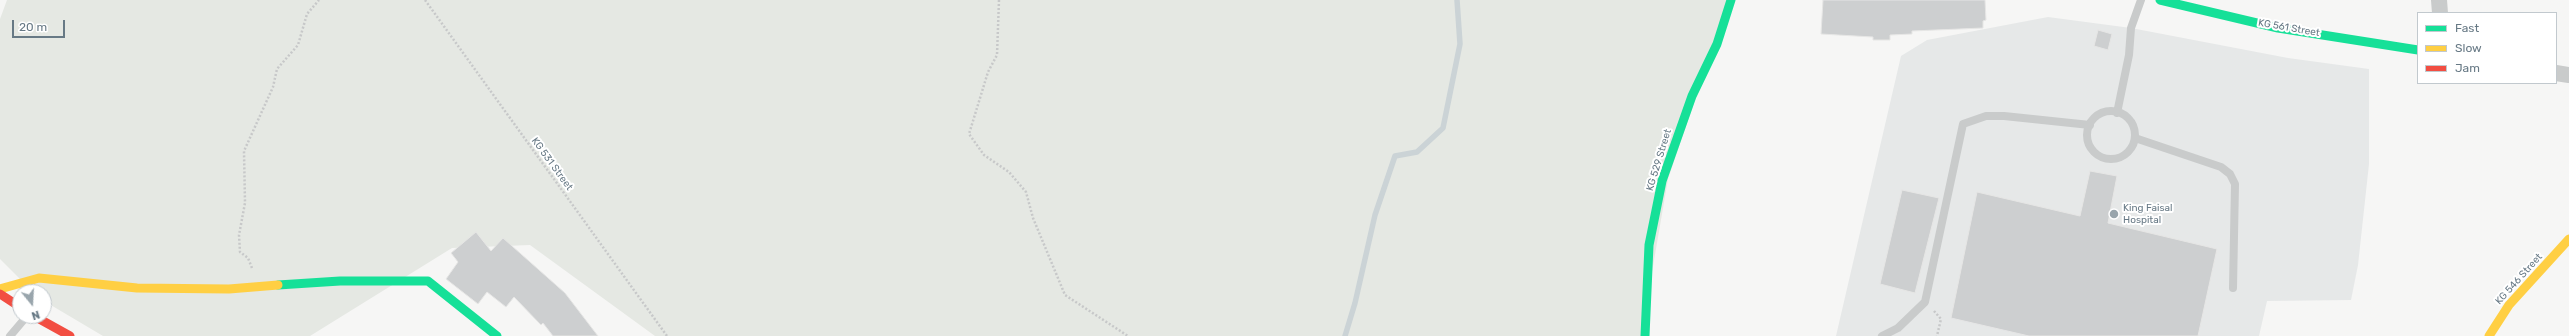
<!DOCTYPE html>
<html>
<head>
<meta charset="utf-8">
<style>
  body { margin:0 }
  #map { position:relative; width:2569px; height:336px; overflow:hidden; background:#f6f6f5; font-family:Rubik,sans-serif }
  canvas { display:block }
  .legend { position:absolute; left:2417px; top:12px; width:140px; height:72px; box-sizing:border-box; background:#fff; border:1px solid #c2c9ce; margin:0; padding:5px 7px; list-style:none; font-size:12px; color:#677985 }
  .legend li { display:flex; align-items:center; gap:8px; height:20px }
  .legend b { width:20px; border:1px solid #c2c9ce }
  .north { position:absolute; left:12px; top:284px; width:40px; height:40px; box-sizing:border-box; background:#fff; border:1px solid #c2c9ce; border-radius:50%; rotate:162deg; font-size:11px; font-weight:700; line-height:16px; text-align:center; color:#677985 }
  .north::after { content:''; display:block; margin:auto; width:14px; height:18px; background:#99a5ac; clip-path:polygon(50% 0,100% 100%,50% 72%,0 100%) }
  .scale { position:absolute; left:12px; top:20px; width:53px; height:18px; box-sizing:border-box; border:2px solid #677985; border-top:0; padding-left:5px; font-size:12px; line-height:14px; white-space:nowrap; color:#677985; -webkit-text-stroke:3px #fff; paint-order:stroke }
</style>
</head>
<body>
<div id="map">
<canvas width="2569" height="336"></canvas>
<ul class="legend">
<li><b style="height:5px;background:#16e098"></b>Fast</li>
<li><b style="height:5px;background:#ffcf43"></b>Slow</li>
<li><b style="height:5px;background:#f24e42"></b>Jam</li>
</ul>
<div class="north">N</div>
<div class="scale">20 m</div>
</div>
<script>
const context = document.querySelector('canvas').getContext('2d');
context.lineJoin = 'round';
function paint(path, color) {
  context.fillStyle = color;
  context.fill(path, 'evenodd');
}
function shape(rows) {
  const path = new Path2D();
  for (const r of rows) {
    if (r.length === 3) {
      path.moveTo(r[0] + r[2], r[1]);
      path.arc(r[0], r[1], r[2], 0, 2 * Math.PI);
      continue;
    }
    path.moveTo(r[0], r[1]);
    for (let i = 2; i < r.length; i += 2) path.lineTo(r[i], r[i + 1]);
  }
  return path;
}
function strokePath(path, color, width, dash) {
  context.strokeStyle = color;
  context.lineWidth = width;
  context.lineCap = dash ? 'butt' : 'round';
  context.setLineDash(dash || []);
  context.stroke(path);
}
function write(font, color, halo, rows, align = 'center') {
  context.font = font + ' Rubik,sans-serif';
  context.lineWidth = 4;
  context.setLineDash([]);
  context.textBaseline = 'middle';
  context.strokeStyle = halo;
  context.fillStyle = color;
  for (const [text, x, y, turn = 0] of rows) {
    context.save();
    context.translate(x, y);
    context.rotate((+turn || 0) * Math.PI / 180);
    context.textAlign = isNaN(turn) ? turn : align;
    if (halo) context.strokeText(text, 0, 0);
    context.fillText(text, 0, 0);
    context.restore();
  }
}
paint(shape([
  [2048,17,2131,28,2288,58,2369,69,2369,164,2358,265,2351,300,2267,301,2259,336,1836,336,1901,56,1927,40]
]), '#e6e8e8');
paint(shape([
  [7,0,1729,0,1668,179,1641,336,655,336,530,245,452,248,310,336,103,336,44,301,44,292,33,292,0,259,0,19]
]), '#e5e8e3');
strokePath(shape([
  [1345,336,1355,303,1375,215,1395,156,1417,152,1443,128,1460,44,1457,0]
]), '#cbd3d6', 5.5);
const building = shape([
  [1823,0,1985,0,1986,20,1983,21,1983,28,1912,31,1912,34,1890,35,1890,40,1873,40,1873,37,1821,34,1823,0],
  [2098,30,2112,34,2108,50,2094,46,2098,30],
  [2090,171,2117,176,2108,223,2217,249,2198,336,2029,336,1951,318,1977,192,2080,216,2090,171],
  [1902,190,1939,198,1915,293,1880,284,1902,190],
  [476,232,491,251,503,238,565,293,598,336,553,336,543,323,541,325,514,297,506,307,487,292,478,304,446,279,458,262,451,253,476,232]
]);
paint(building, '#cdcfd0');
strokePath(building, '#e6e6e5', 1);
strokePath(shape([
  [425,0,667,336],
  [999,0,997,55,988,72,969,134,984,155,1009,172,1026,192,1033,218,1065,295,1128,336],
  [252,268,248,258,240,252,239,235,245,203,244,151,273,87,277,69,298,45,307,14,319,0],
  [1934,311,1941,319,1937,336]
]), '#c7c8c9', 2.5, [2, 2]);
strokePath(shape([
  [2111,135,24],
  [2117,113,2129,55,2131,28,2141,0],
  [2135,138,2221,167,2230,174,2235,184,2233,288],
  [10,336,27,316],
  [1882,336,1898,328,1925,302,1963,124,1986,116,2004,116,2090,125]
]), '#c9cbcb', 8);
strokePath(shape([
  [2439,0,2440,13],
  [2556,73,2569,75]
]), '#c9cbcb', 16);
strokePath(shape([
  [2160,0,2278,28,2418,50],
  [278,285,340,281,428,281,497,336],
  [1645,336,1649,245,1662,181,1692,96,1717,44,1731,0]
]), '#16e098', 9);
strokePath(shape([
  [0,289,39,278,137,288,229,289,278,285],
  [2489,336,2509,305,2569,239]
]), '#ffcf43', 9);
strokePath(shape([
  [0,294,20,307],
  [34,316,70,336]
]), '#f24e42', 9);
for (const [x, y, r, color] of [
  [2114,214,5,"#99a5ac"]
]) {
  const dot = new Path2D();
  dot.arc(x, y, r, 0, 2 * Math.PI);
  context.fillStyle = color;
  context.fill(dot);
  strokePath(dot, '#fff', 1.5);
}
write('10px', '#677985', '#fff', [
  ["KG 561 Street",2289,28,10],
  ["KG 529 Street",1659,160,-73],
  ["KG 531 Street",552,164,54],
  ["KG 546 Street",2519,279,-48]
]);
write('10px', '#677985', '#fff', [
  ["King Faisal",2123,208],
  ["Hospital",2123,220]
], 'left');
</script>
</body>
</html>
